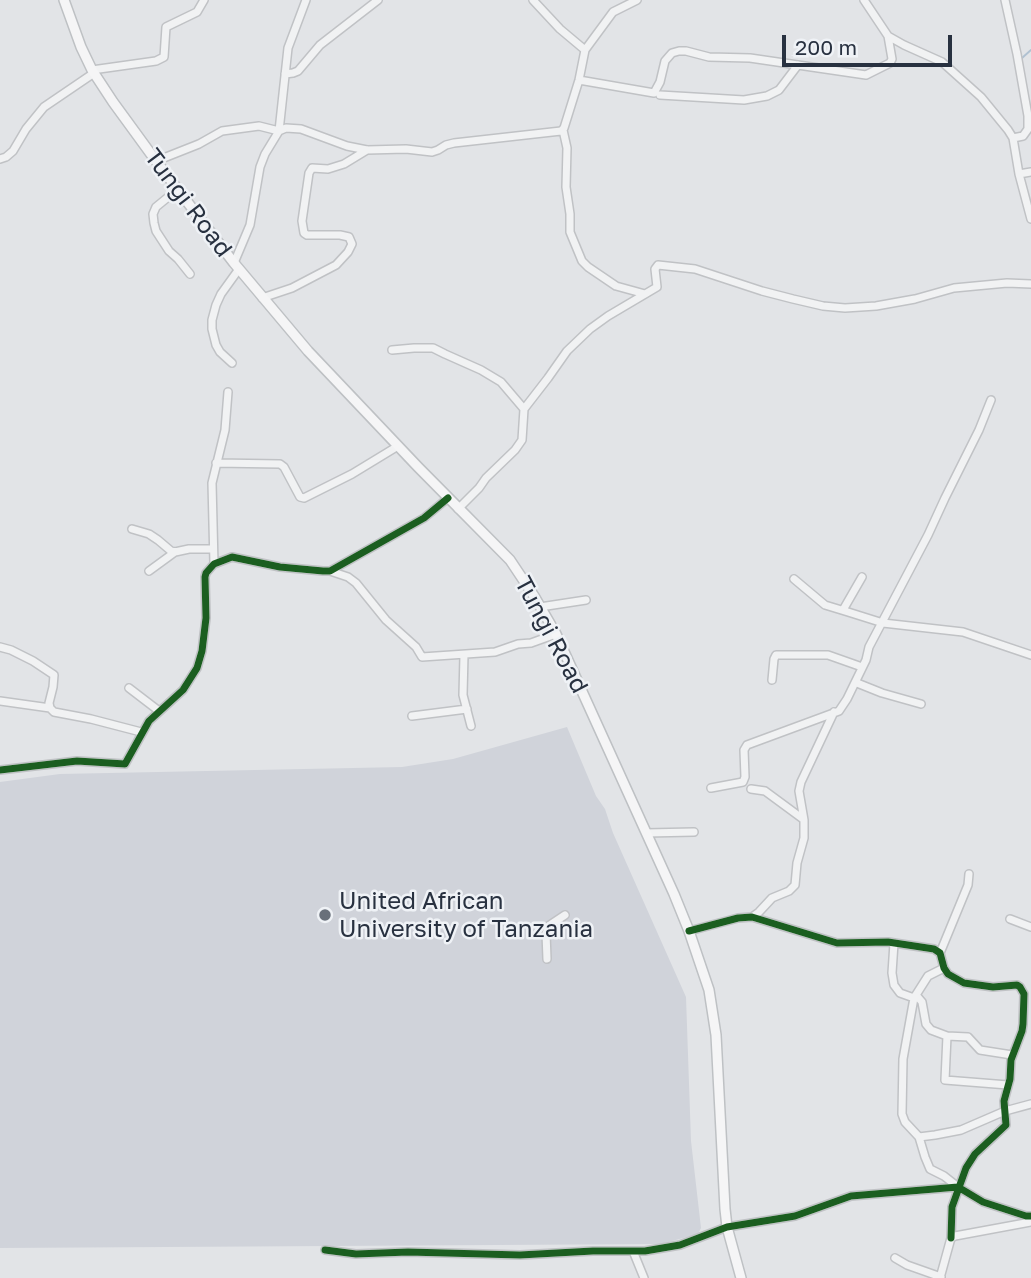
<!DOCTYPE html>
<html>
<head>
<meta charset="utf-8">
<style>
  body { margin:0 }
  #map { position:relative; width:1031px; height:1278px; overflow:hidden; background:#e2e4e7; font-family:"Golos Text",sans-serif }
  canvas { display:block }
  .scale { position:absolute; left:782px; top:35px; width:170px; height:32px; box-sizing:border-box; border:4px solid #283140; border-top:0; padding-left:9px; font-size:21px; line-height:24px; white-space:nowrap; color:#283140; -webkit-text-stroke:5px #eff2f6; paint-order:stroke }
</style>
</head>
<body>
<div id="map">
<canvas width="1031" height="1278"></canvas>
<div class="scale">200 m</div>
</div>
<script>
const context = document.querySelector('canvas').getContext('2d');
context.lineJoin = 'round';
function paint(path, color) {
  context.fillStyle = color;
  context.fill(path, 'evenodd');
}
function shape(rows) {
  const path = new Path2D();
  for (const r of rows) {
    path.moveTo(r[0], r[1]);
    for (let i = 2; i < r.length; i += 2) path.lineTo(r[i], r[i + 1]);
  }
  return path;
}
function strokePath(path, color, width, dash) {
  context.strokeStyle = color;
  context.lineWidth = width;
  context.lineCap = dash ? 'butt' : 'round';
  context.setLineDash(dash || []);
  context.stroke(path);
}
function write(font, color, halo, rows, align = 'center') {
  context.font = font + ' "Golos Text",sans-serif';
  context.lineWidth = 5;
  context.setLineDash([]);
  context.textBaseline = 'middle';
  context.strokeStyle = halo;
  context.fillStyle = color;
  for (const [text, x, y, turn = 0] of rows) {
    context.save();
    context.translate(x, y);
    context.rotate((+turn || 0) * Math.PI / 180);
    context.textAlign = isNaN(turn) ? turn : align;
    if (halo) context.strokeText(text, 0, 0);
    context.fillText(text, 0, 0);
    context.restore();
  }
}
paint(shape([
  [567,727,596,796,605,809,613,833,686,997,691,1141,701,1228,698,1234,661,1244,0,1248,0,782,60,774,402,767,453,759]
]), '#d0d3da');
strokePath(shape([
  [1022,64,1022,58,1031,50]
]), '#b0c1d1', 2);
const minor = shape([
  [864,0,888,36,904,45,942,62,981,97,1008,130,1013,138,1019,174,1031,219],
  [1005,0,1017,54,1028,116,1028,129,1023,136,1013,138],
  [585,50,613,12,637,0],
  [92,70,156,61,164,57,166,27,197,12,204,0],
  [285,74,293,73,298,71,320,45,378,0],
  [579,80,654,93,660,82,665,61,672,53,679,51,686,51,709,57,750,58,866,75,890,63,892,59,888,36],
  [660,95,744,100,767,96,779,90,798,65],
  [563,130,567,148,566,187,570,214,570,232,582,261,588,267,616,286,645,294],
  [0,159,6,157,13,151,26,129,44,107,94,73],
  [156,161,199,144,222,131,259,126,279,131,286,128,301,129,347,146,367,150,406,149,432,152,438,150,446,145,454,143,561,131,564,128,579,80,585,50,560,29,533,0],
  [1019,174,1031,172],
  [178,189,156,207,153,214,154,223,156,231,169,251,178,259,190,274],
  [234,263,250,225,260,167,265,154,279,131,288,48,306,0],
  [262,298,292,288,336,265,348,252,352,244,349,237,340,235,307,235,304,233,302,221,309,173,312,168,328,169,344,164,367,150],
  [392,350,414,348,433,348,445,354,481,370,501,382,524,409,522,440,515,450,486,478,479,488,458,509],
  [232,363,220,352,216,345,212,329,212,320,216,305,221,294,239,269],
  [524,409,548,378,567,351,590,329,608,316,657,287,655,269,658,265,695,269,762,291,793,299,823,306,845,308,876,306,915,299,954,288,1007,283,1031,284],
  [216,463,280,464,284,467,300,497,304,498,352,474,398,446],
  [132,529,149,534,158,540,171,551,175,552,189,549,213,549],
  [214,564,212,483,225,430,228,392],
  [149,571,175,552],
  [330,571,348,577,356,583,386,620,416,647,422,657,495,652,518,644,531,643,556,634],
  [794,579,825,605,848,612,883,623,963,632,1031,655],
  [540,607,586,600],
  [843,610,862,577],
  [0,647,11,650,33,661,54,675,53,687,49,703,50,708,54,712,91,719,141,732],
  [464,655,463,695,471,726],
  [772,680,774,659,776,655,828,655,862,667],
  [857,683,882,693,921,704],
  [129,688,159,711],
  [0,701,50,708],
  [412,716,467,709],
  [0,770,77,761,125,764,149,721,183,690,197,668,202,651,206,618,205,577,206,573,214,564,232,557,280,567,323,571,330,571,424,518,448,498],
  [711,788,743,782,745,777,744,750,747,745,839,711,847,699,866,660,869,647,928,535,945,498,979,430,991,400],
  [751,789,765,791,803,819],
  [646,833,694,832],
  [752,917,759,912,772,898,789,891,795,885,797,863,804,838,804,820,799,791,801,782,834,712],
  [1010,919,1031,927],
  [689,931,738,918,752,917,837,943,888,942,934,949,940,953,944,968,948,974,964,983,993,987,1017,985,1020,987,1024,994,1023,1024,1022,1031,1011,1060,1010,1079,1004,1101,1006,1125,975,1154,966,1168,952,1207,951,1238],
  [894,943,892,973,894,985,900,993,914,998],
  [940,953,968,885,969,874],
  [547,959,546,933,550,925,565,915],
  [944,968,928,976,914,998,903,1059,902,1114,905,1122,919,1137,925,1157,930,1169,944,1176,958,1187],
  [916,995,922,1002,926,1024,931,1030,947,1036,968,1037,980,1050,1012,1055],
  [947,1036,945,1080,1008,1085],
  [919,1137,935,1135,961,1130,1005,1111,1031,1104],
  [325,1250,356,1254,408,1252,520,1255,593,1251,645,1251,680,1245,727,1227,795,1216,851,1196,958,1187,983,1202,1026,1216,1031,1216],
  [633,1251,644,1278],
  [895,1258,907,1265,941,1277],
  [940,1278,951,1238,955,1236,1031,1222]
]);
const major = shape([
  [64,0,81,47,92,70,113,102,156,161,234,263,308,351,418,467,510,560,534,596,556,634,674,894,689,931,709,990,716,1035,725,1209,727,1227,741,1278]
]);
strokePath(minor, '#c0c2c5', 10);
strokePath(major, '#bec1c4', 12);
strokePath(minor, '#f1f2f3', 7);
strokePath(major, '#f5f5f6', 9);
strokePath(shape([
  [0,770,77,761,125,764,149,721,183,690,197,668,202,651,206,618,205,577,206,573,214,564,232,557,280,567,323,571,330,571,424,518,448,498],
  [689,931,738,918,752,917,837,943,888,942,934,949,940,953,944,968,948,974,964,983,993,987,1017,985,1020,987,1024,994,1023,1024,1022,1031,1011,1060,1010,1079,1004,1101,1006,1125,975,1154,966,1168,952,1207,951,1238],
  [325,1250,356,1254,408,1252,520,1255,593,1251,645,1251,680,1245,727,1227,795,1216,851,1196,958,1187,983,1202,1026,1216,1031,1216]
]), '#1b5e20', 7);
for (const [x, y, r, color] of [
  [325,915,7,"#69707a"]
]) {
  const dot = new Path2D();
  dot.arc(x, y, r, 0, 2 * Math.PI);
  context.fillStyle = color;
  context.fill(dot);
  strokePath(dot, '#eff2f6', 2.5);
}
write('24px', '#283140', '#eff2f6', [
  ["Tungi Road",188,203,53],
  ["Tungi Road",551,635,62]
]);
write('24px', '#283140', '#eff2f6', [
  ["United African",339,901],
  ["University of Tanzania",339,929]
], 'left');
</script>
</body>
</html>
